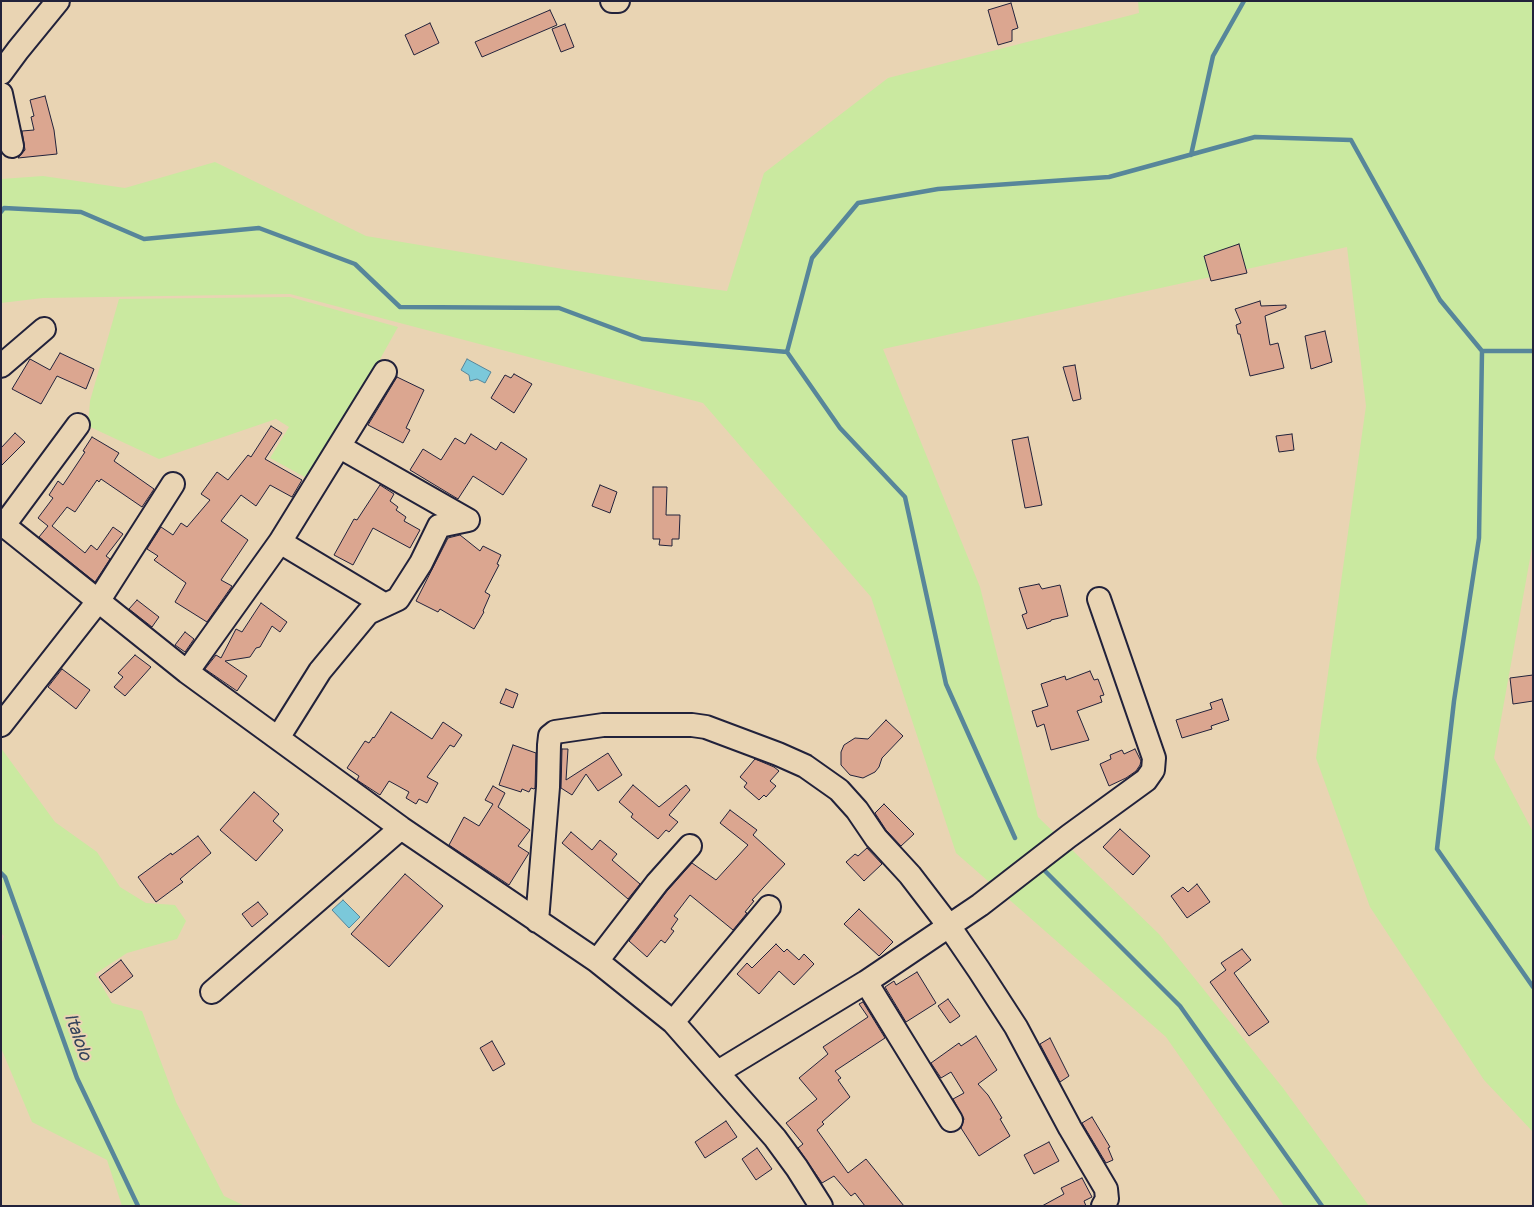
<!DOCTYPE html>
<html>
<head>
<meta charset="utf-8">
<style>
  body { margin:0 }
  #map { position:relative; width:1534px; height:1207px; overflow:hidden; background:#e9d4b3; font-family:Pangolin,sans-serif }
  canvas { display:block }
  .frame { position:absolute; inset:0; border:2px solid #22223b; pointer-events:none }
</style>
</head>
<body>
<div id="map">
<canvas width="1534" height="1207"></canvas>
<div class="frame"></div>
</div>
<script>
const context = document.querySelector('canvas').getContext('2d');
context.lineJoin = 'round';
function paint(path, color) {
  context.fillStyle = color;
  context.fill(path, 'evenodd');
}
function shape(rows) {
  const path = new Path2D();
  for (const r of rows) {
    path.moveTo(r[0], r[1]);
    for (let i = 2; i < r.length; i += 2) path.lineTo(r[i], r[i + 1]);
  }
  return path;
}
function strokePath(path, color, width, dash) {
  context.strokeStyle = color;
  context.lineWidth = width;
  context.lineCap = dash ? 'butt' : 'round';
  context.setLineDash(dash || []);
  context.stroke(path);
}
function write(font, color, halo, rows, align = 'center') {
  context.font = font + ' Pangolin,sans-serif';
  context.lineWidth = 4;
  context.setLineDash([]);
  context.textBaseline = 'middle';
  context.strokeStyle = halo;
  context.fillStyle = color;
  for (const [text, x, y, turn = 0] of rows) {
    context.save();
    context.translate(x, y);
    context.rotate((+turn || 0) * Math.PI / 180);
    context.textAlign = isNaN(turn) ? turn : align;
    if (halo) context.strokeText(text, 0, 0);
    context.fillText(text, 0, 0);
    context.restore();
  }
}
paint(shape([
  [1138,1,1533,1,1533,542,1494,758,1533,832,1533,1132,1484,1080,1370,907,1316,758,1366,406,1347,247,883,349,980,587,1038,817,1159,934,1283,1088,1369,1206,1284,1206,1166,1037,956,853,871,597,703,403,290,294,43,298,1,303,1,179,43,176,125,188,215,162,366,236,569,270,727,291,764,173,888,78,1139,13],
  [290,297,398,327,312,481,270,458,289,427,276,419,159,459,88,426,90,401,119,299],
  [1,748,55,822,97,852,120,887,146,903,175,905,186,921,177,939,127,953,95,974,112,1003,142,1011,176,1102,224,1196,245,1206,122,1206,107,1160,32,1122,1,1048,1,945,4,936,1,933]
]), '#cae9a0');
const water = shape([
  [467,359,491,372,485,383,477,379,470,381,469,375,461,370,467,359],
  [343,900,360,917,349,928,332,910,343,900]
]);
paint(water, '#7bc8da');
strokePath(water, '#57869a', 1);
strokePath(shape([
  [1191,155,1213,56,1244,1],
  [1,212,4,208,81,212,144,239,259,228,355,264,400,307,559,308,642,339,787,352,812,258,858,203,938,189,1109,177,1255,137,1351,140,1440,300,1482,351,1533,351],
  [1482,351,1479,538,1454,701,1437,849,1533,987],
  [787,352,840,428,905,497,946,684,1015,838],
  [1045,871,1180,1006,1322,1206],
  [1,873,5,877,77,1078,138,1206]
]), '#57869a', 4.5);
const building = shape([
  [1011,3,1018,28,1012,30,1012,41,998,45,988,10,1011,3],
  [550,10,557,25,482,57,475,42,550,10],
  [430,23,439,43,414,55,405,35,430,23],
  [565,24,574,47,561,52,552,29,565,24],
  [45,96,54,130,57,154,18,158,25,150,22,131,34,130,31,117,34,116,30,100,45,96],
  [1239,244,1247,273,1211,281,1204,256,1239,244],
  [1260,301,1261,306,1286,305,1286,308,1265,316,1270,345,1278,343,1284,368,1250,376,1240,334,1238,334,1236,325,1241,323,1235,309,1260,301],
  [1325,331,1332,362,1311,369,1305,336,1325,331],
  [60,353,94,369,86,389,57,376,41,404,12,389,30,359,50,370,60,353],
  [1075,365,1081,399,1073,401,1063,367,1075,365],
  [514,374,532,384,514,413,491,398,505,375,511,378,514,374],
  [397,377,424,390,406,428,410,430,403,443,368,425,397,377],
  [271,426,282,433,265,459,302,480,292,497,270,485,256,506,241,495,221,521,248,540,221,580,232,586,207,622,175,602,186,583,154,560,158,556,147,549,161,527,173,535,181,523,187,527,210,500,201,494,217,472,228,480,248,455,251,457,271,426],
  [15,433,25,442,1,466,1,448,15,433],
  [471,434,496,450,501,442,527,459,503,495,473,476,458,499,410,470,423,449,441,460,455,438,465,444,471,434],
  [1292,434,1294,450,1279,452,1276,436,1292,434],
  [92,437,119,453,114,461,154,489,142,507,101,479,99,482,97,480,75,512,67,507,52,526,85,553,91,545,97,550,113,527,123,534,106,556,110,559,95,582,39,537,48,526,38,518,53,498,49,495,58,481,63,485,85,452,83,451,92,437],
  [1028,437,1042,505,1025,508,1012,440,1028,437],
  [380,485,394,494,390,501,398,507,396,510,406,517,404,521,420,530,410,548,373,528,353,565,334,555,354,519,357,520,380,485],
  [600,485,617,492,610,513,592,506,600,485],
  [653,487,667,487,666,515,680,515,679,539,672,539,672,546,659,545,660,539,653,539,653,487],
  [460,535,480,551,483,546,501,555,497,564,499,565,485,592,490,595,483,611,484,612,474,629,440,609,438,612,416,601,448,538,460,535],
  [1039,584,1042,589,1060,585,1068,616,1051,620,1051,621,1027,629,1022,615,1027,613,1019,588,1039,584],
  [137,600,159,617,152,627,129,609,137,600],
  [261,603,287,622,280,632,272,626,260,647,256,648,250,657,225,661,247,676,237,691,205,669,216,655,221,658,236,629,242,632,261,603],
  [185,632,194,639,185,652,175,645,185,632],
  [135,655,151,667,125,696,114,687,123,677,118,673,135,655],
  [62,669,90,690,76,709,48,687,62,669],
  [1090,671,1094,680,1098,679,1104,695,1100,696,1102,702,1077,711,1089,740,1051,750,1044,724,1037,727,1032,711,1048,706,1041,684,1065,676,1066,680,1090,671],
  [1533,675,1533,701,1513,704,1510,678,1533,675],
  [506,689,518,694,513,708,500,703,506,689],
  [1222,699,1229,720,1211,726,1212,729,1182,738,1176,720,1212,709,1210,703,1222,699],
  [391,712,432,739,443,722,462,735,454,747,450,745,427,777,438,783,427,803,419,799,416,804,406,798,409,792,389,781,380,795,357,780,359,776,347,768,365,741,369,743,373,737,374,738,391,712],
  [886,720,903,736,882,758,879,767,875,772,863,778,850,775,841,765,841,752,844,745,855,738,868,739,886,720],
  [513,745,536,753,535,788,534,789,531,788,529,792,522,789,521,792,499,785,513,745],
  [562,749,568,749,566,780,608,753,622,775,598,791,586,774,572,795,561,788,562,749],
  [1135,749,1141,761,1140,765,1136,771,1126,778,1109,786,1100,764,1111,759,1110,755,1122,750,1124,754,1135,749],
  [755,759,774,767,779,771,770,781,776,786,766,797,764,795,759,800,744,787,747,783,740,777,755,759],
  [633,785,659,807,686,785,690,790,669,815,678,822,669,832,666,830,658,839,631,817,633,814,619,802,633,785],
  [493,786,505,793,498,807,530,830,518,846,529,853,509,885,449,845,464,817,479,826,493,804,485,800,493,786],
  [254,792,279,814,273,821,283,830,256,861,220,830,254,792],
  [884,804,914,834,901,846,886,830,875,813,884,804],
  [730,810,757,830,753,835,785,864,752,900,754,901,745,912,747,913,733,930,690,895,674,916,678,919,671,929,674,931,665,943,661,940,647,957,629,941,667,891,692,863,716,880,748,845,720,823,730,810],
  [1120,829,1150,856,1133,875,1103,847,1120,829],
  [571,832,592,850,600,840,617,854,612,860,640,884,628,899,562,843,571,832],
  [198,836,211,853,180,879,183,882,156,902,138,877,171,853,172,855,198,836],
  [867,848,882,864,864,881,846,862,855,854,858,856,867,848],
  [405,874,443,906,389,967,351,934,405,874],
  [1197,884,1210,902,1187,918,1171,896,1183,887,1188,892,1197,884],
  [258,902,268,914,252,927,242,914,258,902],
  [859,909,893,942,879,956,844,924,859,909],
  [776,944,784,952,787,949,799,960,804,954,814,964,794,985,779,971,759,994,737,974,747,963,752,968,776,944],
  [1242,949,1251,960,1234,973,1269,1022,1249,1036,1210,982,1226,970,1221,963,1242,949],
  [121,960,133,976,111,993,99,977,121,960],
  [917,972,936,1003,906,1022,885,987,894,981,896,985,917,972],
  [948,999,960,1016,950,1023,938,1006,948,999],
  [863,1002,885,1038,835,1071,841,1078,838,1080,850,1097,822,1122,824,1124,817,1130,848,1173,866,1159,904,1206,865,1206,855,1193,851,1196,834,1176,822,1183,798,1148,803,1144,786,1123,817,1099,799,1078,828,1054,823,1047,868,1017,859,1004,863,1002],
  [976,1036,997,1070,978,1084,988,1095,1002,1118,1000,1119,1010,1136,979,1156,961,1128,964,1119,953,1099,964,1093,951,1072,941,1078,931,1063,959,1043,961,1046,976,1036],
  [1050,1038,1069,1076,1060,1082,1040,1044,1050,1038],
  [492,1041,505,1064,493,1071,480,1048,492,1041],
  [1092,1117,1110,1147,1108,1148,1113,1160,1106,1163,1082,1123,1092,1117],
  [726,1121,737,1137,705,1158,695,1142,726,1121],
  [1049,1142,1059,1161,1034,1174,1024,1155,1049,1142],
  [757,1148,772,1169,756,1180,742,1159,757,1148],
  [1082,1178,1092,1197,1084,1201,1086,1206,1042,1206,1064,1194,1061,1188,1082,1178]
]);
paint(building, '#dba690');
strokePath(building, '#22223b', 1);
const minor = shape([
  [612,1,618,1],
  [1,73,18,50,58,1],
  [1,94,12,146],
  [1,366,44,329],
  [340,447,468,520],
  [1,523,187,672,401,828,597,961,673,1022,775,1138,797,1168,821,1206],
  [4,525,78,425],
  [280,542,385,605],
  [187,672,280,542,385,372],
  [1,725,99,600,173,484],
  [278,738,320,671,368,613,398,599,421,563,439,526,468,520],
  [537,921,548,787,549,745,550,736,555,732,603,725,692,725,706,727,778,754,805,766,839,790,857,810,876,838,910,875,949,926,979,970,1016,1027,1070,1128,1106,1189,1107,1199,1103,1206],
  [597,961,657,883,690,846],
  [866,982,951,1120],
  [212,992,401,828],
  [673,1022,769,907],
  [718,1072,866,982,980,905,1069,836,1146,780,1153,770,1154,758,1099,599]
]);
strokePath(minor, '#22223b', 26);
strokePath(minor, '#e9d4b3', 22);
write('italic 18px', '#34435b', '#e9d4b3', [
  ["Italolo",77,1037,70]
]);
</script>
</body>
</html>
